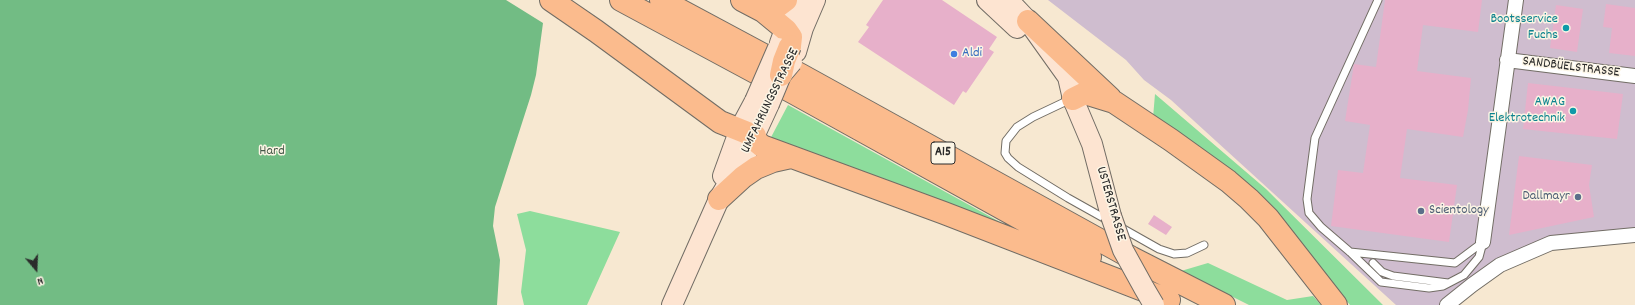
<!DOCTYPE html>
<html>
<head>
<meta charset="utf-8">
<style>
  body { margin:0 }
  #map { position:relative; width:1635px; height:305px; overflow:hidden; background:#f7e8d1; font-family:Dekko,sans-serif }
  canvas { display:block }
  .north { position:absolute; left:16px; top:249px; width:40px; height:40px; -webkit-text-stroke:3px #fcf5e5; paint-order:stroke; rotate:161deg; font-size:11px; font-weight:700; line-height:16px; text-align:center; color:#2b2b2b }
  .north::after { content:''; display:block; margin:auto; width:14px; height:18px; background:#2b2b2b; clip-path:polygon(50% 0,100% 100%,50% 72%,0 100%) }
</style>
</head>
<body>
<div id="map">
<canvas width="1635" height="305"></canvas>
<div class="north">N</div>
</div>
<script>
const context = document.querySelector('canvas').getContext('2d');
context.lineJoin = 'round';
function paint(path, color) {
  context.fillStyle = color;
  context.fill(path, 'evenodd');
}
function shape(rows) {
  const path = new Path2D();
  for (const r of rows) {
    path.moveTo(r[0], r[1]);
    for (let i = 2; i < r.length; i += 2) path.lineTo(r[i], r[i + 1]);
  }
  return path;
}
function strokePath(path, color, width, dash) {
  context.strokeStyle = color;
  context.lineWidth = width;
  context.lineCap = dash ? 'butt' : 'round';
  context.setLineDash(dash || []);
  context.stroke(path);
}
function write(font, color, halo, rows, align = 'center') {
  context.font = font + ' Dekko,sans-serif';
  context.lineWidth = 3;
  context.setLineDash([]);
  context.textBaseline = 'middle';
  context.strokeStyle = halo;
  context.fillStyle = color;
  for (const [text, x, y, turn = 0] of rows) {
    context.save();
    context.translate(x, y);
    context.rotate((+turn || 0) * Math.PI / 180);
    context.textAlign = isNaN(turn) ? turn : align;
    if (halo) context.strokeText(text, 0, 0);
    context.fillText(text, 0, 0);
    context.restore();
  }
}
paint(shape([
  [1048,0,1635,0,1635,235,1551,243,1500,265,1447,305,1396,305,1171,100,1144,80,1126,60]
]), '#cfbdcf');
paint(shape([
  [1155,94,1266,189,1383,305,1350,305,1289,232,1153,118],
  [788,105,1038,243,768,143],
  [530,211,620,232,587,305,524,305,521,292,526,250,517,214],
  [1208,263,1287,300,1313,296,1321,305,1249,305,1181,271]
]), '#8ddd9c');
paint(shape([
  [0,0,506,0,543,23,536,75,531,95,495,207,493,226,500,260,497,305,0,305]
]), '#72bc84');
paint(shape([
  [883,0,942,0,997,37,989,49,994,52,966,93,963,91,954,105,858,42,869,27,866,25],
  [1385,0,1482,0,1478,32,1423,25,1417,71,1471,78,1468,110,1463,137,1407,129,1400,178,1457,185,1449,242,1331,226,1338,170,1363,173,1370,125,1345,121,1354,64,1376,67],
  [1606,4,1635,8,1635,56,1609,53,1612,28,1603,27],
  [1556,5,1583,9,1577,52,1550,48],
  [1528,83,1623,94,1617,139,1523,129],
  [1519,156,1592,165,1589,185,1594,217,1509,235],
  [1154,215,1172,227,1166,235,1148,224]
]), '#e7b0ca');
const service = shape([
  [1378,0,1315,138,1307,199,1309,213,1321,227,1350,252,1381,282,1429,288,1443,286,1464,275,1479,257,1483,242],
  [1071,99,1033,117,1017,127,1006,141,1005,153,1008,158,1018,167,1068,198,1109,221],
  [1120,227,1159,249,1174,254,1187,253,1204,245],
  [1350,252,1455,263,1483,242],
  [1373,263,1382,272,1393,276,1448,283]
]);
const minor = shape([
  [1507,60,1635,76],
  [1483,242,1516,0],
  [1447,305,1472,285,1500,265,1551,243,1635,235]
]);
const secondary = shape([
  [987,0,1017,28],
  [1008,0,1028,21,1068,77,1073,99,1092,144,1111,216],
  [780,43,796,0],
  [796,52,803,28,815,0],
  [723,176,740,129,755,101],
  [672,305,719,199,746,154,769,104]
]);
const motorway = shape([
  [551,0,596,31,720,122,755,136,756,141,762,146,944,213,1169,300],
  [621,0,794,93,1090,257],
  [661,0,801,75,1132,258,1224,305],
  [742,0,763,11,786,30,791,37,790,46],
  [763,11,774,9,786,0],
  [1028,21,1110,98],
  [1073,99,1083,94,1088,94,1114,102,1171,140,1228,181,1249,199,1268,218,1336,305],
  [719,199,743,177,756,168,773,161,791,157]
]);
strokePath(service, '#726d65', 9);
strokePath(minor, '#726d65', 16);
strokePath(secondary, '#726d65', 22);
strokePath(motorway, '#726d65', 24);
strokePath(service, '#fff', 7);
strokePath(minor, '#fff', 14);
strokePath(secondary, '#fde4d1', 20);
strokePath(motorway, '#fbbb8d', 22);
const secondaryBridge = shape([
  [755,101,778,48],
  [769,104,781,75,792,62],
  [1111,216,1123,250,1144,288,1154,305]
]);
const motorwayBridge = shape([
  [781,75,784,61,790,46]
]);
strokePath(secondaryBridge, '#726d65', 22, []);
strokePath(motorwayBridge, '#726d65', 24, []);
strokePath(secondaryBridge, '#fde4d1', 20);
strokePath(motorwayBridge, '#fbbb8d', 22);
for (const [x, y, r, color] of [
  [1566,28,4,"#0f9aa8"],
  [954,54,4,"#3f7fe0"],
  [1573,111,4,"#0f9aa8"],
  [1578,197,4,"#5c6f8a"],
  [1421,211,4,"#5c6f8a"]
]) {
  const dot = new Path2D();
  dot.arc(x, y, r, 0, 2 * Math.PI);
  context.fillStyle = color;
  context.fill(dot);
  strokePath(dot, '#fcf5e5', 1.5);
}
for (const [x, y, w] of [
  [943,153,24]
]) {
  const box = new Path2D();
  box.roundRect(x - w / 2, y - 11, w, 22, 3);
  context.fillStyle = '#fcf5e5';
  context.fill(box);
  strokePath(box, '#2b2b2b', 1);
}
write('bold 13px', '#2b2b2b', null, [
  ["A15",943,153]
]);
write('14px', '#0d838f', '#fcf5e5', [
  ["Bootsservice",1558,20],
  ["Fuchs",1558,36],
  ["AWAG",1565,103],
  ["Elektrotechnik",1565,119]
], 'right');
write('14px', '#366cbe', '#fcf5e5', [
  ["Aldi",962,54]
], 'left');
write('14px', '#2b2b2b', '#fcf5e5', [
  ["SANDBÜELSTRASSE",1571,68,7],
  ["UMFAHRUNGSSTRASSE",771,101,-64],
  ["USTERSTRASSE",1110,204,74]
]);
write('14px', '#445847', '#fcf5e5', [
  ["Hard",272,152]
]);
write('14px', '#4e5e75', '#fcf5e5', [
  ["Dallmayr",1570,197],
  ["Scientology",1429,211,"left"]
], 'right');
</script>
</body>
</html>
